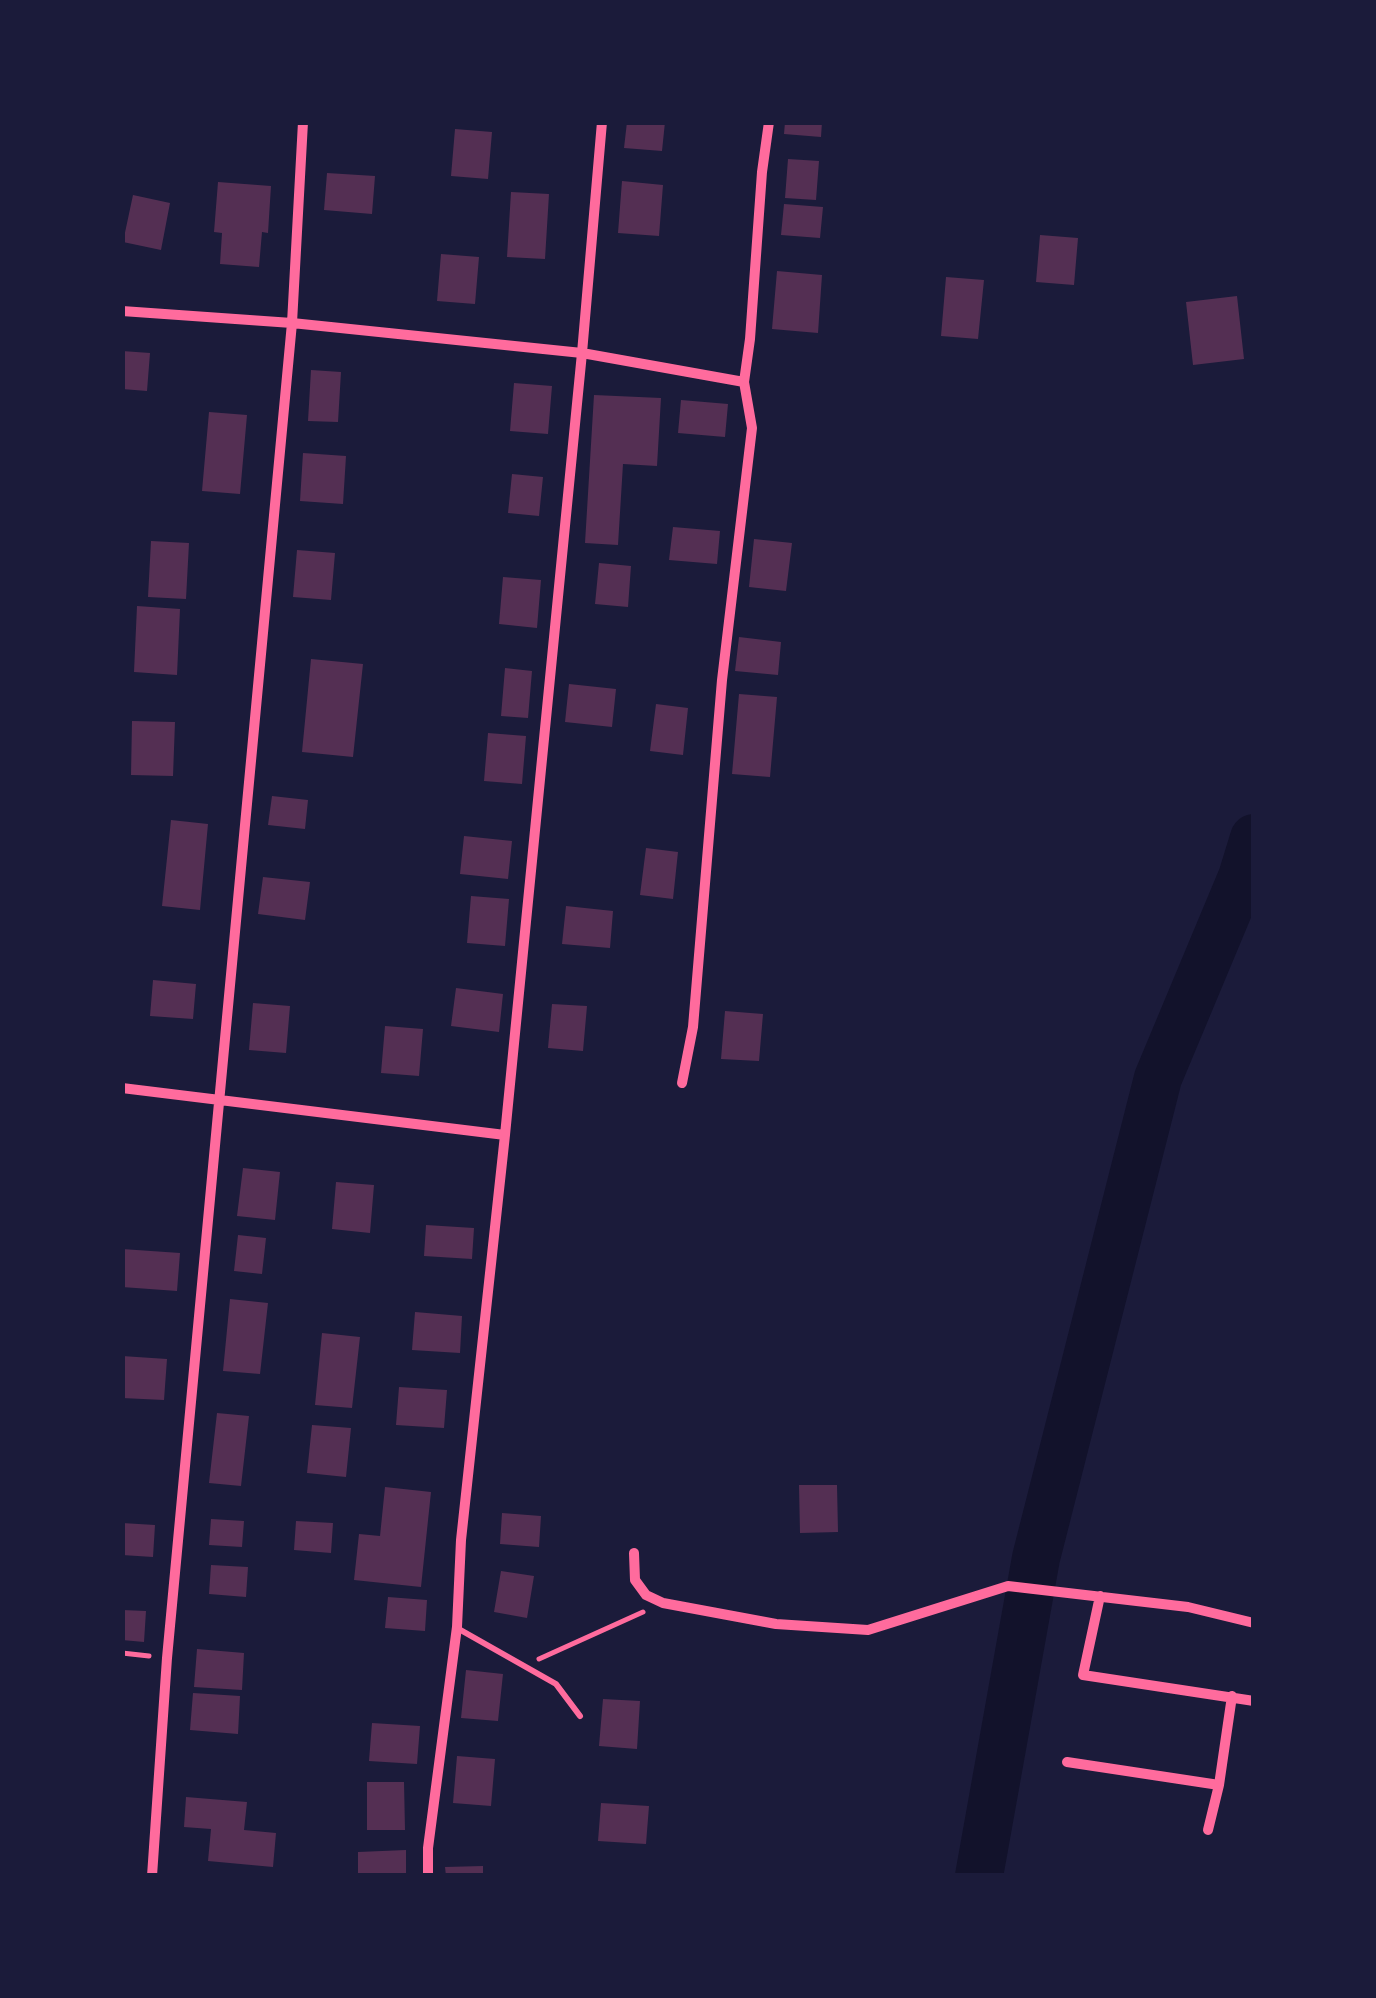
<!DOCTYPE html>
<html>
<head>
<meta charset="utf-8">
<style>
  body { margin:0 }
  #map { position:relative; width:1376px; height:1998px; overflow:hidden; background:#1b1b3a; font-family:"Fira Sans Condensed",sans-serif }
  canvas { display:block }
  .frame { position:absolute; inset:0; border:125px solid #1b1b3a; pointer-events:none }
</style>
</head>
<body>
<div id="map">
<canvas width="1376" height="1998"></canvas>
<div class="frame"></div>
</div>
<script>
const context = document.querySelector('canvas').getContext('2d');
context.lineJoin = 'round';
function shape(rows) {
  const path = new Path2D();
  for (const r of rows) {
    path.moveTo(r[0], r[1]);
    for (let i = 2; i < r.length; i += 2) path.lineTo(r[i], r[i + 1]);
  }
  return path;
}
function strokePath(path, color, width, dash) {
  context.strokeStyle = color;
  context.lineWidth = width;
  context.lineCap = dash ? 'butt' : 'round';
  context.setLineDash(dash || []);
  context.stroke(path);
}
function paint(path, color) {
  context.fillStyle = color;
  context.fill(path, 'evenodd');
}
strokePath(shape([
  [979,1876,1036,1558,1158,1078,1242,877,1254,838]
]), '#12122b', 48);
paint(shape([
  [627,122,665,122,662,151,624,148],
  [785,122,822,122,821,137,784,134],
  [455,129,492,132,488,179,451,176],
  [788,159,819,161,816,200,785,198],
  [327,173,375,176,372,214,324,210],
  [622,181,663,185,659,236,618,233],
  [218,182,271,186,268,233,262,232,259,267,220,264,222,233,214,232],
  [511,192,549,194,545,259,507,257],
  [133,195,170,203,161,250,123,242],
  [784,204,823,207,820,238,781,235],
  [1040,235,1078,238,1074,285,1036,282],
  [441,254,479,257,475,304,437,301],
  [777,271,822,275,818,333,772,329],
  [946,277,984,280,978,339,941,336],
  [1237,296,1244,359,1193,365,1186,302],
  [122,351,150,353,147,391,122,389],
  [311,370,341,372,338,422,308,421],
  [514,383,552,386,548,434,510,431],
  [594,395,661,398,657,466,623,464,618,545,585,543],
  [681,400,728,404,725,437,678,433],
  [209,412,247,415,240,494,202,491],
  [303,453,346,456,343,504,300,501],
  [512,474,543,477,539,516,508,513],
  [673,527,720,531,717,564,669,560],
  [754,539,792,543,786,591,749,587],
  [151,541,189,543,186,599,148,597],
  [297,550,335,553,331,600,293,597],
  [599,563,631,566,628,607,595,604],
  [503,577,541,580,537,628,499,624],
  [137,606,180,609,177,675,134,672],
  [739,637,781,642,778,675,735,671],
  [311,659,363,664,353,757,302,752],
  [505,668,532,671,528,718,501,716],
  [569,684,616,689,612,727,565,722],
  [739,694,777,697,770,777,732,774],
  [656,704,688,708,683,755,650,751],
  [132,721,175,722,173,776,131,775],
  [488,733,526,736,522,784,484,781],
  [272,796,308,800,305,829,268,825],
  [171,820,208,824,200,910,162,906],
  [464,836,512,841,508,879,460,874],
  [646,848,678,852,673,899,640,895],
  [263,877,310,882,305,920,258,914],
  [471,896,509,899,505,946,467,943],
  [566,906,613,911,610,948,562,944],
  [153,980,196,984,193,1019,150,1016],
  [456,988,503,994,499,1032,451,1026],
  [253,1003,290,1006,286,1053,249,1050],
  [552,1004,587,1006,583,1051,548,1048],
  [725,1011,763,1014,759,1061,721,1059],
  [385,1026,423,1029,419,1076,381,1073],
  [243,1168,280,1172,275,1220,237,1216],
  [336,1182,374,1185,370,1233,332,1229],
  [426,1225,474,1228,472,1259,424,1256],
  [238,1235,266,1238,262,1274,234,1271],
  [122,1249,180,1253,177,1291,122,1287],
  [230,1299,268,1303,260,1374,223,1371],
  [415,1312,462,1316,460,1353,412,1350],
  [322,1333,360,1337,352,1408,315,1405],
  [122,1356,167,1359,164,1400,122,1398],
  [399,1387,447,1390,444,1428,396,1425],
  [217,1413,249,1416,241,1486,209,1483],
  [312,1425,351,1428,346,1477,307,1473],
  [799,1485,837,1485,838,1532,800,1533],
  [385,1487,431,1492,421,1587,354,1580,359,1534,380,1536],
  [502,1513,541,1516,539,1547,500,1544],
  [211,1519,244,1521,242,1547,209,1545],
  [296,1521,333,1523,331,1553,294,1550],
  [122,1523,155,1525,153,1557,122,1555],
  [211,1565,248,1567,246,1597,209,1594],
  [501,1571,534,1576,527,1618,494,1612],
  [388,1597,427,1600,425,1631,385,1628],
  [122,1610,146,1611,144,1642,122,1640],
  [197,1649,244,1653,242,1690,194,1687],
  [466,1670,503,1674,498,1721,461,1718],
  [193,1693,240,1696,238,1734,190,1730],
  [603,1699,640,1701,637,1749,599,1746],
  [372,1723,420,1726,417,1764,369,1761],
  [457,1756,495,1759,491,1806,453,1803],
  [367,1782,404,1782,405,1830,367,1830],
  [186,1797,247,1802,244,1830,276,1833,273,1867,208,1861,211,1829,184,1827],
  [601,1803,649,1806,646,1844,598,1841],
  [406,1850,406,1876,358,1876,358,1852],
  [483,1866,483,1876,446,1876,445,1867]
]), '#542f53');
strokePath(shape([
  [122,1653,149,1656],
  [539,1659,643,1612]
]), '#ff6b9d', 5);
strokePath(shape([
  [457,1628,556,1684,580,1716]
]), '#ff6b9d', 6);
strokePath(shape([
  [122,311,292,323,582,353,744,382],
  [682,1083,693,1027,722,680,752,428,744,382,750,339,762,172,769,122],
  [122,1088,505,1135],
  [634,1553,635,1580,646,1595,663,1603,776,1624,868,1630,1008,1586,1188,1607,1254,1623],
  [1100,1596,1083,1675,1254,1701],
  [1067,1762,1219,1785,1232,1696],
  [1208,1830,1219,1785],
  [152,1876,167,1658,292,323,303,122],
  [428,1876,428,1848,457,1627,461,1540,505,1135,582,353,602,122]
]), '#ff6b9d', 10);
</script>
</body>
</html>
